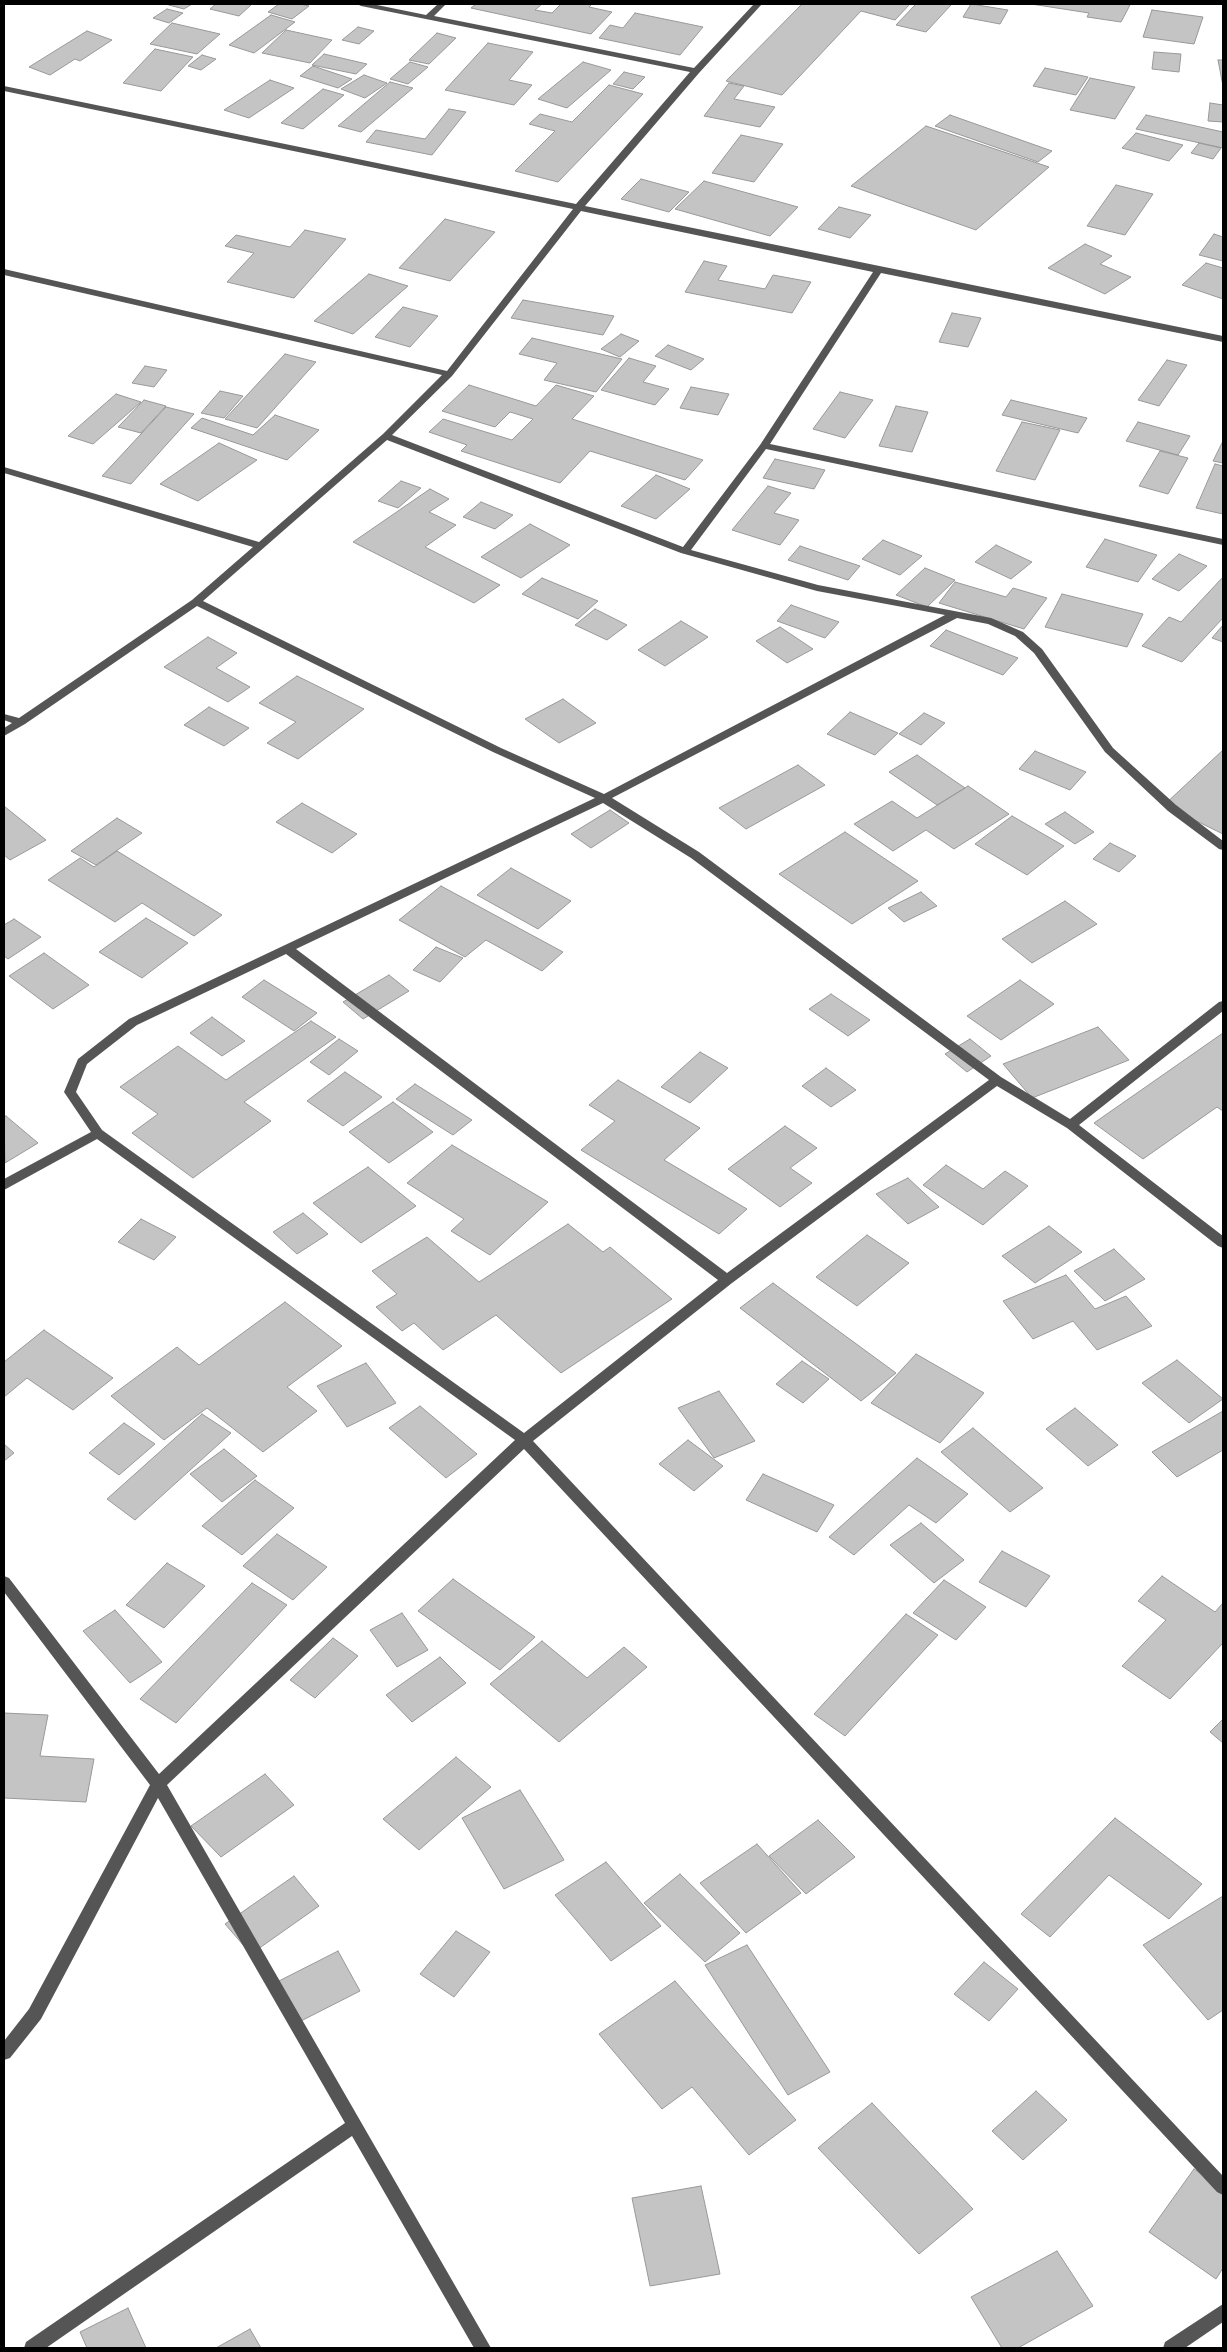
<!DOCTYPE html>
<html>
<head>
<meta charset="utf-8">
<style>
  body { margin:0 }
  #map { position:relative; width:1227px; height:2352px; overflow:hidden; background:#fff; font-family:"PT Sans",sans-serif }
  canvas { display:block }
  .frame { position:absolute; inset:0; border:5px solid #000; pointer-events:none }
</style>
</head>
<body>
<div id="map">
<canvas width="1227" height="2352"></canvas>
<div class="frame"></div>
</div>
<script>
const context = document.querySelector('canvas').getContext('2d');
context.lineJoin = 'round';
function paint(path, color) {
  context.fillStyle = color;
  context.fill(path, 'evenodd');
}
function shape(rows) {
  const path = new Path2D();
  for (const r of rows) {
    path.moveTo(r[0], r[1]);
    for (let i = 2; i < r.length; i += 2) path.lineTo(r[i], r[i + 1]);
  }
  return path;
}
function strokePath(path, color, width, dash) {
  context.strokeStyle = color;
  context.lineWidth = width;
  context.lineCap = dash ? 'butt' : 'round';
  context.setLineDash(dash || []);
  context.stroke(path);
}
const building = shape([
  [165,4,192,4,184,9,165,4],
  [216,4,252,4,239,16,210,9,216,4],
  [279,4,300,4,309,6,292,19,268,12,279,4],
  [476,4,542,4,535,10,552,13,561,4,592,4,589,7,612,12,591,34,471,8,476,4],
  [802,4,910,4,895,20,861,11,782,95,726,81,802,4],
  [916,4,947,4,951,5,926,32,896,25,916,4],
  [971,4,1008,10,1000,24,963,17,971,4],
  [1031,4,1124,4,1130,5,1121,22,1087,17,1089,13,1031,4],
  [167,9,183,13,169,23,153,18,167,9],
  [1152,10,1203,17,1194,44,1143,37,1152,10],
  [635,13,703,27,680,55,599,38,610,25,623,28,635,13],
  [271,15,295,22,254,53,229,45,271,15],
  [172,23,220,34,197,54,150,44,172,23],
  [358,27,374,31,359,44,342,40,358,27],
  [286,30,332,40,310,63,262,53,286,30],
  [87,31,112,40,80,61,75,59,50,75,29,67,87,31],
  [437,33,456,38,429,64,409,60,437,33],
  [488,43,533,52,509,80,532,85,514,105,445,90,488,43],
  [155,49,193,57,161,91,123,83,155,49],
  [1154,52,1181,54,1179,72,1152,69,1154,52],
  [324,54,367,64,356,74,312,65,324,54],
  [202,55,216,59,201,70,188,66,202,55],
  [1218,60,1223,60,1223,86,1218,60],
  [410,62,428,67,408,84,390,79,410,62],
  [583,62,611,70,567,108,538,99,583,62],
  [313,66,352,79,338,88,300,76,313,66],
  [1045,68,1088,77,1076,95,1033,86,1045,68],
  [624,72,645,77,633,89,613,84,624,72],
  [364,75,387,83,365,98,341,89,364,75],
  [1090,78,1135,87,1115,119,1070,110,1090,78],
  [270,80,294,88,249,118,224,110,270,80],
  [390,82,413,88,361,132,338,126,390,82],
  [729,83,744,86,734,99,775,107,760,127,704,116,729,83],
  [609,85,643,94,558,182,515,171,555,131,529,124,540,114,572,122,609,85],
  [323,89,344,95,303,129,281,123,323,89],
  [1210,103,1223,105,1223,122,1208,121,1210,103],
  [449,109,466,112,432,155,366,142,376,130,425,139,449,109],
  [950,115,1052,151,1038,162,935,126,950,115],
  [1146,115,1223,132,1223,148,1136,129,1146,115],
  [926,126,1049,167,976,230,851,186,926,126],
  [1136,133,1183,145,1169,161,1122,148,1136,133],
  [741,135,783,144,754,182,712,173,741,135],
  [1199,143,1221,148,1213,159,1191,153,1199,143],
  [641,179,689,192,669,212,621,199,641,179],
  [704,181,798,207,770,236,675,209,704,181],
  [1116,185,1153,194,1125,235,1087,226,1116,185],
  [839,207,871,215,850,238,818,229,839,207],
  [445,219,495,232,450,281,399,268,445,219],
  [305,230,346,239,294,298,227,282,254,253,225,246,236,235,290,247,305,230],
  [1214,234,1223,237,1223,261,1199,255,1214,234],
  [1085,244,1112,256,1100,264,1131,277,1105,294,1048,268,1085,244],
  [704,261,727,266,718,280,765,289,773,275,811,282,792,313,685,292,704,261],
  [1206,263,1223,268,1223,299,1182,285,1206,263],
  [369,274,408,286,353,334,314,321,369,274],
  [523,300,614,316,603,335,511,318,523,300],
  [403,307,438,316,410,347,375,337,403,307],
  [952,313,981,318,968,347,939,342,952,313],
  [621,334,639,341,620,357,601,349,621,334],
  [532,338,622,359,596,392,544,380,557,363,519,354,532,338],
  [668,345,704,359,691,370,655,356,668,345],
  [285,354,316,362,257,428,225,419,285,354],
  [629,358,656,366,643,382,669,389,655,405,601,390,629,358],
  [1167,360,1187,365,1159,406,1138,400,1167,360],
  [145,366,167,370,154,387,132,383,145,366],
  [469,385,536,406,556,385,594,396,572,419,703,460,685,480,590,451,560,483,461,451,467,445,429,432,443,419,512,440,533,419,510,412,495,427,442,411,469,385],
  [691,387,729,394,718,415,680,408,691,387],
  [220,391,243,396,224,418,201,413,220,391],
  [840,392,873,400,845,438,813,429,840,392],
  [116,394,141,402,93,444,68,436,116,394],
  [144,400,166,406,141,433,118,427,144,400],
  [1011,400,1087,418,1078,433,1002,415,1011,400],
  [896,406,928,412,912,452,879,446,896,406],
  [166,407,194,414,131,484,102,476,166,407],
  [275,415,319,430,287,460,191,428,202,418,253,435,275,415],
  [1022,422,1060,430,1035,480,996,471,1022,422],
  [1138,422,1190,436,1178,455,1126,441,1138,422],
  [1223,441,1223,463,1213,461,1223,441],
  [219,443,257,460,198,501,160,484,219,443],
  [1160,451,1188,458,1168,494,1139,486,1160,451],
  [775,459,825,470,814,489,763,478,775,459],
  [1215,464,1223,466,1223,514,1196,508,1215,464],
  [656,475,690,489,656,519,621,506,656,475],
  [401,481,421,488,398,508,378,501,401,481],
  [768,486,791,493,774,513,799,520,780,545,732,530,768,486],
  [430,489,449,499,429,512,456,525,425,547,500,585,474,603,353,542,430,489],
  [481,502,513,515,495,529,463,517,481,502],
  [530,524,570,545,521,578,481,557,530,524],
  [1105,539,1157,555,1138,582,1086,567,1105,539],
  [883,540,922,556,900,575,862,559,883,540],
  [996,545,1032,562,1011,579,975,562,996,545],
  [800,546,860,566,848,580,788,560,800,546],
  [1179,554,1207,566,1179,591,1152,579,1179,554],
  [925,568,955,580,927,607,896,595,925,568],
  [1223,577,1223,618,1182,662,1142,646,1169,617,1181,622,1223,577],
  [542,578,598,601,578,619,522,594,542,578],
  [955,582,1006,597,1013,588,1047,598,1024,629,939,603,955,582],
  [1062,594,1143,614,1127,647,1045,627,1062,594],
  [791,605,839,622,825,638,777,621,791,605],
  [595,609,627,625,607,640,575,625,595,609],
  [681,621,708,637,665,666,638,650,681,621],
  [1223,625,1223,642,1212,638,1223,625],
  [780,627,813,649,787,663,756,641,780,627],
  [946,630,1018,658,1003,675,930,646,946,630],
  [208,637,237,653,216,668,250,687,228,702,164,667,208,637],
  [297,676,364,709,298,759,267,743,296,722,259,703,297,676],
  [563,699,596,723,559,743,525,719,563,699],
  [209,707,249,728,224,746,184,725,209,707],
  [850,712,898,733,875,755,827,734,850,712],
  [924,713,945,723,921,745,899,734,924,713],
  [1223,750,1223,834,1164,805,1223,750],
  [1035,751,1086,772,1070,790,1019,769,1035,751],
  [917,755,965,788,937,805,889,772,917,755],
  [798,765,825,785,746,829,719,808,798,765],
  [968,786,1009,814,954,849,926,830,893,851,854,824,892,801,917,818,968,786],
  [302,803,357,834,332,853,276,822,302,803],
  [4,806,46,840,10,860,4,855,4,806],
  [610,810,629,823,591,848,571,834,610,810],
  [1065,812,1094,832,1075,844,1045,824,1065,812],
  [1012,816,1064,846,1027,875,975,844,1012,816],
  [117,818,142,833,96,865,71,851,117,818],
  [845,832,918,881,852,924,779,874,845,832],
  [1110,843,1136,856,1119,872,1093,859,1110,843],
  [117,851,222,915,194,936,142,903,115,922,48,880,80,858,94,867,117,851],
  [511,868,571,901,538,929,477,895,511,868],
  [441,886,563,952,542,971,486,940,465,957,399,920,441,886],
  [921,892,937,906,904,922,888,908,921,892],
  [1065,901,1097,924,1032,963,1002,939,1065,901],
  [146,918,188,943,142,978,99,952,146,918],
  [14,919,41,937,8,959,4,956,4,925,14,919],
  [436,947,463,958,440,982,413,970,436,947],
  [44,953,89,985,53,1009,9,976,44,953],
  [389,975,409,991,363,1019,343,1002,389,975],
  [264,980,317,1013,294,1031,242,997,264,980],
  [1020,980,1054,1004,1001,1040,967,1016,1020,980],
  [831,994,870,1020,848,1036,809,1009,831,994],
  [212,1017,245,1041,222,1056,190,1033,212,1017],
  [311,1021,336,1037,244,1102,271,1121,193,1178,132,1133,158,1114,120,1087,178,1046,226,1080,311,1021],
  [1098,1027,1129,1060,1032,1098,1003,1064,1098,1027],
  [1223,1033,1223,1111,1217,1107,1143,1159,1094,1123,1223,1033],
  [339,1039,358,1051,329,1075,310,1062,339,1039],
  [970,1039,991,1056,967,1072,945,1054,970,1039],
  [700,1052,728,1068,690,1103,661,1087,700,1052],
  [826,1068,856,1090,831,1107,802,1086,826,1068],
  [345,1072,382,1097,343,1126,307,1101,345,1072],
  [618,1080,700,1128,664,1160,747,1209,719,1234,581,1150,615,1121,589,1105,618,1080],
  [415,1084,472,1120,453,1135,396,1099,415,1084],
  [393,1102,433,1132,389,1163,349,1132,393,1102],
  [6,1116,38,1143,5,1163,4,1117,6,1116],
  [785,1126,817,1148,790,1168,812,1183,780,1207,728,1169,785,1126],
  [452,1145,548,1202,490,1255,451,1231,464,1219,407,1183,452,1145],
  [946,1165,983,1189,1005,1171,1028,1186,983,1225,923,1185,946,1165],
  [368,1167,416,1206,361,1243,313,1203,368,1167],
  [908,1178,939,1207,908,1224,876,1194,908,1178],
  [303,1213,328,1234,297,1254,273,1232,303,1213],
  [141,1219,176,1237,154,1260,118,1242,141,1219],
  [568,1224,603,1252,610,1247,672,1299,561,1373,496,1315,443,1350,414,1323,402,1331,376,1307,397,1294,372,1271,427,1237,479,1282,568,1224],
  [1049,1226,1082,1252,1035,1283,1002,1256,1049,1226],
  [867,1235,909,1263,857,1306,816,1277,867,1235],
  [1114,1249,1145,1279,1105,1301,1074,1271,1114,1249],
  [1066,1275,1095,1309,1126,1296,1152,1326,1097,1350,1073,1321,1033,1339,1003,1301,1066,1275],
  [773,1283,896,1373,861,1401,740,1308,773,1283],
  [285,1302,342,1346,287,1387,317,1411,263,1452,207,1408,164,1440,111,1396,177,1347,199,1365,285,1302],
  [44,1330,113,1378,73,1410,27,1378,4,1397,4,1362,44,1330],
  [916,1354,984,1393,940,1443,871,1403,916,1354],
  [1177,1360,1223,1399,1189,1423,1142,1383,1177,1360],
  [802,1361,829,1379,803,1403,776,1384,802,1361],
  [366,1363,396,1403,347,1427,317,1386,366,1363],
  [719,1391,755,1441,714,1458,678,1408,719,1391],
  [420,1406,477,1454,446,1478,389,1428,420,1406],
  [1075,1408,1118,1445,1088,1466,1046,1429,1075,1408],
  [1223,1411,1223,1450,1177,1477,1152,1452,1223,1411],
  [202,1414,231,1433,135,1520,107,1499,202,1414],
  [124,1423,155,1444,119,1475,89,1453,124,1423],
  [973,1428,1043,1488,1010,1512,941,1452,973,1428],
  [688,1440,723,1466,694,1491,659,1464,688,1440],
  [4,1444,14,1453,4,1461,4,1444],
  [224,1449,257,1476,222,1502,190,1474,224,1449],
  [917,1458,968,1494,936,1523,909,1505,854,1555,829,1537,917,1458],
  [763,1474,834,1505,817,1532,746,1500,763,1474],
  [255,1480,294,1508,242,1555,202,1526,255,1480],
  [921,1523,964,1560,934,1583,890,1545,921,1523],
  [277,1534,327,1567,293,1600,243,1566,277,1534],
  [1002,1551,1050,1576,1026,1607,979,1582,1002,1551],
  [167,1563,205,1586,164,1628,126,1605,167,1563],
  [1162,1576,1215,1612,1223,1603,1223,1643,1170,1699,1122,1666,1166,1620,1138,1601,1162,1576],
  [453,1579,535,1637,500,1670,418,1611,453,1579],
  [944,1580,986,1607,956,1640,913,1613,944,1580],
  [252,1583,287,1605,176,1723,140,1699,252,1583],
  [115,1610,162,1662,130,1683,83,1631,115,1610],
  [402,1613,428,1650,397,1667,370,1630,402,1613],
  [906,1614,938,1635,845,1736,814,1714,906,1614],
  [333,1638,358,1656,315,1698,290,1680,333,1638],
  [542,1641,587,1678,624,1647,647,1667,559,1742,490,1684,542,1641],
  [440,1657,466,1683,412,1722,386,1695,440,1657],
  [4,1713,48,1715,40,1756,94,1759,86,1802,4,1798,4,1713],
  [1223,1719,1223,1743,1210,1732,1223,1719],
  [456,1757,491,1787,419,1850,383,1819,456,1757],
  [265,1774,294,1805,221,1857,191,1826,265,1774],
  [520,1790,564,1860,504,1889,462,1818,520,1790],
  [1115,1818,1202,1884,1169,1919,1109,1875,1050,1937,1021,1914,1115,1818],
  [818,1820,855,1857,806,1894,769,1856,818,1820],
  [757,1844,801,1893,746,1933,700,1883,757,1844],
  [606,1862,661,1926,611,1961,555,1895,606,1862],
  [680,1874,740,1933,705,1962,644,1903,680,1874],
  [294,1876,319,1906,251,1954,225,1924,294,1876],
  [1223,1896,1223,2010,1208,2020,1143,1945,1223,1896],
  [456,1931,490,1952,454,1997,420,1974,456,1931],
  [747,1945,830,2072,788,2095,705,1965,747,1945],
  [338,1951,360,1991,295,2024,273,1984,338,1951],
  [984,1962,1018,1989,989,2021,954,1994,984,1962],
  [675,1981,796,2120,749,2155,692,2087,662,2109,599,2034,675,1981],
  [1036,2091,1067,2120,1023,2160,992,2131,1036,2091],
  [872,2103,973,2209,919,2254,818,2148,872,2103],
  [1194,2169,1223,2188,1223,2268,1216,2279,1149,2232,1194,2169],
  [701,2186,720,2274,650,2286,632,2198,701,2186],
  [1057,2251,1093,2306,1018,2348,1002,2348,971,2297,1057,2251],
  [128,2308,146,2348,87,2348,80,2332,128,2308],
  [250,2329,261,2348,216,2348,250,2329]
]);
paint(building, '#c4c4c4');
strokePath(building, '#999', 1);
paint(shape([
  [357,4,372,4,426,15,438,4,446,4,434,16,694,68,754,4,762,4,699,73,585,206,1223,336,1223,342,881,273,770,444,1223,539,1223,545,766,449,691,550,818,585,991,618,1023,632,1042,649,1113,748,1176,805,1223,841,1223,850,1219,849,1168,811,1105,752,1034,653,1015,636,988,624,957,618,612,798,699,852,1001,1077,1070,1119,1219,1002,1223,1001,1223,1011,1079,1125,1223,1236,1223,1248,1218,1246,1067,1128,997,1086,732,1283,533,1441,1223,2176,1223,2195,1217,2192,524,1449,167,1785,491,2348,474,2348,352,2136,46,2348,24,2348,26,2342,345,2123,158,1798,41,2019,10,2058,4,2060,4,2041,29,2009,150,1785,4,1592,4,1576,9,1578,159,1774,515,1440,97,1139,4,1190,4,1179,91,1132,64,1092,78,1059,129,1019,595,798,493,752,197,606,25,724,4,736,4,728,12,723,4,720,4,714,19,718,192,600,253,547,4,473,4,467,259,542,383,434,442,375,4,275,4,269,447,371,573,209,4,91,4,86,576,204,690,72,361,6,357,4],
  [581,211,873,272,760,445,683,547,392,435,452,376,581,211],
  [387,440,681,553,817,591,945,615,604,794,501,748,203,601,387,440],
  [603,803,691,858,989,1080,727,1273,296,949,603,803],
  [286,954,718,1280,524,1433,102,1130,76,1092,87,1064,137,1025,286,954],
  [1223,2304,1223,2322,1185,2348,1163,2348,1165,2342,1223,2304]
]), '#555');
</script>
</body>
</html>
